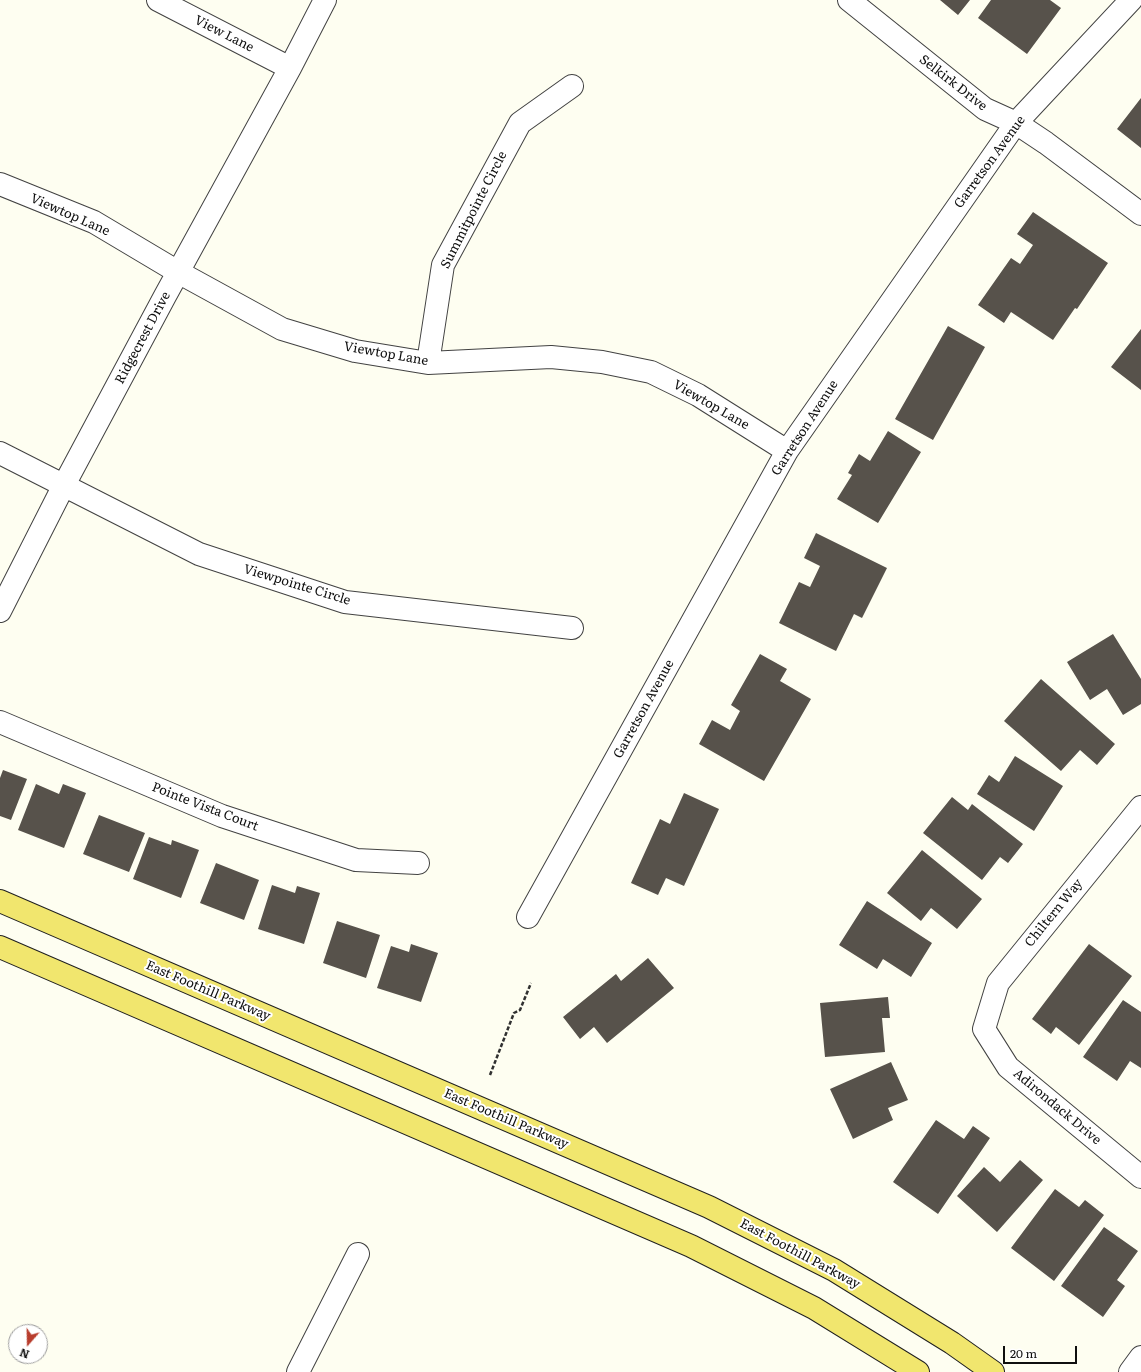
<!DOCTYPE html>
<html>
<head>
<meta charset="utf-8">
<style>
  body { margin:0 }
  #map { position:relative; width:1141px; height:1372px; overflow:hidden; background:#fefef1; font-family:Literata,serif }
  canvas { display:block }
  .north { position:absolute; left:8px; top:1324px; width:40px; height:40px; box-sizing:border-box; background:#fff; border:1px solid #9f9f9f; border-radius:50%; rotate:200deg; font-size:11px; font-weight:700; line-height:16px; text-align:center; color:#0f0f0f }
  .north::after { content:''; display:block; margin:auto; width:14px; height:18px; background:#b83d2d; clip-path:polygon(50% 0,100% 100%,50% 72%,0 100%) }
  .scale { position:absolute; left:1003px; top:1346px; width:74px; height:18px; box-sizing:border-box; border:2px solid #0f0f0f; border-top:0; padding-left:5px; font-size:12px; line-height:14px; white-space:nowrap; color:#0f0f0f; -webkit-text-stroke:3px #fff; paint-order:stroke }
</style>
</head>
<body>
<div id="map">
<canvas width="1141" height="1372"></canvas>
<div class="north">N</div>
<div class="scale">20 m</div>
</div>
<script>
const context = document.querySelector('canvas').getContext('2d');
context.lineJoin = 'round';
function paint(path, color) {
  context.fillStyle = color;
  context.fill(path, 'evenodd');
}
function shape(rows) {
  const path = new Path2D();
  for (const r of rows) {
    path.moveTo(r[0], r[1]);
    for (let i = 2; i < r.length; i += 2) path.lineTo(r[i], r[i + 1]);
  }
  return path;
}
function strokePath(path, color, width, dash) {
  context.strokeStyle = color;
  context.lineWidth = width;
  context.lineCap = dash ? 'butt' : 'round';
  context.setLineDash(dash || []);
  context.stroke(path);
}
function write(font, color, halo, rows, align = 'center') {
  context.font = font + ' Literata,serif';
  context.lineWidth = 4;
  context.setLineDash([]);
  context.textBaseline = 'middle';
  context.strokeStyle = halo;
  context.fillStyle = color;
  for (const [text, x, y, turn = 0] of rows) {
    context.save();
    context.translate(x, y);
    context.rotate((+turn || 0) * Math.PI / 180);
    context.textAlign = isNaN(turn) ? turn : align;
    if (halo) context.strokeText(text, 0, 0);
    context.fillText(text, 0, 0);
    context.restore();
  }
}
paint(shape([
  [940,0,970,0,958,15],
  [991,0,1050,0,1061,8,1027,54,978,18],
  [1141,98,1141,148,1117,129],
  [1033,212,1108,263,1077,309,1075,308,1053,340,1011,312,1004,323,978,305,1011,258,1020,264,1033,245,1017,234],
  [948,326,985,347,933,440,895,419],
  [1141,329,1141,390,1111,367],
  [888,431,921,452,878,523,837,499,852,475,848,473,859,454,870,461],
  [816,533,887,568,862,618,854,614,836,651,779,623,799,582,810,587,820,566,804,558],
  [1113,634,1141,679,1141,704,1123,715,1107,689,1090,700,1067,662],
  [760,654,787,669,780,681,811,699,764,781,699,744,712,720,730,730,740,711,731,705],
  [1041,679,1115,744,1097,765,1080,750,1061,771,1004,721],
  [1015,756,1063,786,1034,831,977,794,989,775,999,782],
  [3,770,27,779,11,820,0,816,0,778],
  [36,784,59,794,63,784,86,793,64,848,18,830],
  [684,793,719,809,684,886,666,878,658,895,631,883,660,819,670,824],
  [952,797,968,810,972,804,1023,844,1008,863,1000,857,982,880,923,833],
  [99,815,145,833,129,872,83,854],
  [149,837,171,845,172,840,199,850,181,898,133,879],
  [922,850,982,899,957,929,931,908,921,921,887,893],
  [216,863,259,880,244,920,200,903],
  [272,885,295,893,297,886,320,893,304,944,258,929],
  [867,901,932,943,911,977,883,959,877,969,839,945],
  [337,921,380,935,366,978,323,963],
  [411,944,438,953,421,1002,377,988,391,946,409,952],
  [1089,944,1132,976,1079,1045,1056,1027,1051,1034,1032,1019],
  [648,958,674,988,607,1043,594,1027,580,1039,563,1017,616,974,621,981],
  [888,997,890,1018,882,1018,885,1052,825,1057,820,1003],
  [1123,1000,1141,1012,1141,1068,1130,1061,1117,1081,1083,1057],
  [891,1062,908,1100,888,1108,893,1120,853,1139,830,1089],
  [936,1120,964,1139,973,1126,990,1138,938,1214,893,1182],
  [1020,1160,1043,1180,997,1232,957,1196,984,1167,1000,1182],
  [1055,1189,1079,1207,1085,1200,1104,1215,1054,1281,1011,1248],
  [1104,1227,1138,1251,1117,1280,1125,1286,1103,1317,1061,1286]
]), '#57524b');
const minor = shape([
  [158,0,290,68],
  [849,0,985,109,1016,123,1046,143,1141,214],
  [0,184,94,222,178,272,282,329,355,351,428,363,551,357,602,362,651,372,698,395,787,451],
  [428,363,443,265,520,123,572,86],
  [0,453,199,554,345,602,572,628],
  [0,611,64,485,165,296,290,68,325,0],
  [0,722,222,816,356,860,418,863],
  [1141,807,998,983,984,1029,1008,1067,1141,1177],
  [528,917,787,451,1016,123,1131,0],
  [298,1372,358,1254],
  [1130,1372,1141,1357]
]);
const major = shape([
  [0,901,709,1207,834,1270,952,1343,993,1372],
  [0,947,691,1246,814,1308,918,1372]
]);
strokePath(minor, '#424242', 24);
strokePath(major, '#202020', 24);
strokePath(shape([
  [490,1075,514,1013,520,1010,531,983]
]), '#313131', 2.5, [4, 2]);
strokePath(minor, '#fff', 22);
strokePath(major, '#f1e66e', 22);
write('13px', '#0f0f0f', '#fff', [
  ["View Lane",224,34,27],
  ["Selkirk Drive",953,83,38],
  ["Garretson Avenue",990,162,-54],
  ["Summitpointe Circle",474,210,-63],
  ["Viewtop Lane",70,215,24],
  ["Ridgecrest Drive",143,338,-62],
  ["Viewtop Lane",386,354,10],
  ["Viewtop Lane",711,405,30],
  ["Garretson Avenue",805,428,-57],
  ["Viewpointe Circle",297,585,17],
  ["Garretson Avenue",644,709,-61],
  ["Pointe Vista Court",205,807,21],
  ["Chiltern Way",1054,913,-51],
  ["East Foothill Parkway",208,991,23],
  ["Adirondack Drive",1057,1107,40],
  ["East Foothill Parkway",506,1119,23],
  ["East Foothill Parkway",800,1254,28]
]);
</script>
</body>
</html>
